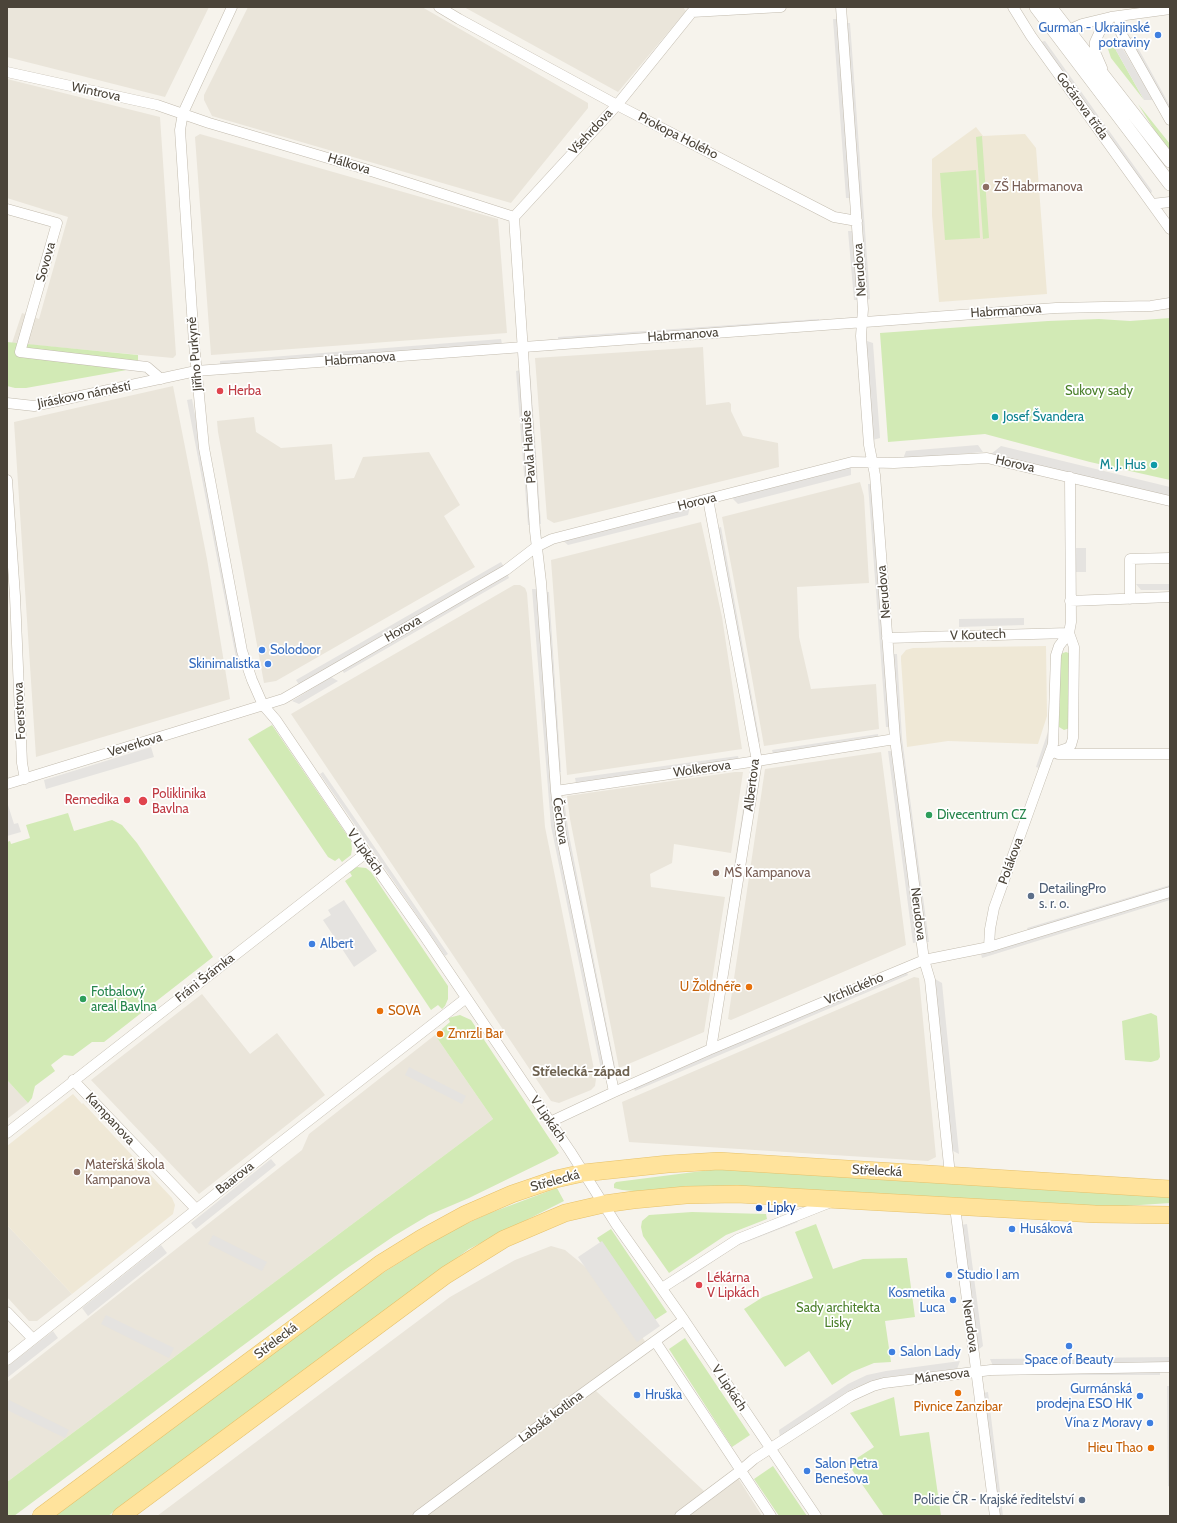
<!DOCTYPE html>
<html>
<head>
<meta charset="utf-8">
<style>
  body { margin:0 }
  #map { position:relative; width:1177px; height:1523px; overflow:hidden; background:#f6f3ec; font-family:Cabin,sans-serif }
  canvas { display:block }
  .frame { position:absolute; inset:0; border:8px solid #4b4439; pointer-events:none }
</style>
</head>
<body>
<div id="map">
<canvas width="1177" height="1523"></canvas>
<div class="frame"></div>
</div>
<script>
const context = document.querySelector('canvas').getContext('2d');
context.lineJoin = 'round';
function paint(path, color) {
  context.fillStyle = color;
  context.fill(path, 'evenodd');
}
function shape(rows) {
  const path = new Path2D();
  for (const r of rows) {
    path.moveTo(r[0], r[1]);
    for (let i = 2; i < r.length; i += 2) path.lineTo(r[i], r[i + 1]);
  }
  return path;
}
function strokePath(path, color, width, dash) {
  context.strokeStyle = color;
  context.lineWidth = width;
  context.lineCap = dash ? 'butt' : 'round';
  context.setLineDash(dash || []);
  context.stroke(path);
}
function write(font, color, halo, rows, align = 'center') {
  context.font = font + ' Cabin,sans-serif';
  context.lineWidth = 3.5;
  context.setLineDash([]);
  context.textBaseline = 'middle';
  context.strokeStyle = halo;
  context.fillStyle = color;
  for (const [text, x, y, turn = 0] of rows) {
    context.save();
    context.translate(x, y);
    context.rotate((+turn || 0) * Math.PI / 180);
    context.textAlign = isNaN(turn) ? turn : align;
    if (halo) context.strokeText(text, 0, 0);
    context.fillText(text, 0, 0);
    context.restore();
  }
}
paint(shape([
  [7,7,209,7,165,97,7,57],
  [248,7,422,7,588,103,588,108,511,203,212,116,204,100,204,95],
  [464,7,683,7,686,11,618,92],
  [7,79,160,117,176,355,173,358,12,343,22,313,39,319,68,217,7,198],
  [200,134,498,219,507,333,211,355,195,137],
  [703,347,706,405,729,402,731,404,731,411,743,436,778,443,779,467,554,523,547,519,535,358],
  [173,386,207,559,230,699,36,757,14,422],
  [254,417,256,432,281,448,332,444,335,480,354,478,363,457,429,452,460,505,444,516,475,567,276,681,264,683,218,432,217,421],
  [860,482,864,496,869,583,797,587,799,637,811,689,876,684,879,729,764,746,746,644,722,517],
  [701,522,722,617,742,749,567,775,551,560],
  [514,585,520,585,525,588,527,593,545,827,596,1079,595,1086,591,1090,559,1103,551,1101,291,714],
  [881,752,906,945,731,1020,728,1019,765,769],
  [735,772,743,772,731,853,674,844,672,863,650,874,651,887,725,897,704,1032,619,1068,570,819,567,796],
  [914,977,919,978,936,1157,928,1161,629,1142,622,1102],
  [202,994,250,1054,277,1033,325,1095,199,1194,91,1080],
  [435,1035,493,1119,7,1482,7,1382,302,1150,309,1134],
  [7,1080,28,1103,7,1119],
  [7,1225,72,1294,37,1321,29,1321,7,1297],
  [551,1246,565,1250,604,1282,651,1350,596,1391,704,1491,733,1470,762,1516,157,1516,450,1297,515,1260]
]), '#eae5da');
paint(shape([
  [976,127,983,136,1025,134,1036,148,1047,294,939,302,932,215,932,159],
  [1046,646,1047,716,1038,744,948,741,907,747,901,660,901,656,906,650,913,648],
  [73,1094,82,1104,83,1103,172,1198,175,1205,173,1214,72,1294,7,1225,7,1146]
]), '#efe8d6');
paint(shape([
  [1108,44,1113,45,1144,100,1111,58,1108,49],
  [1138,104,1170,144,1170,155],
  [982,136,989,238,983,239,976,137],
  [976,170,980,238,945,240,940,173],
  [1170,318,1170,480,1090,462,985,434,888,442,880,333,1048,321,1099,319,1130,321],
  [7,342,138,355,138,368,26,388,15,388,7,386],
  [1066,652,1071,654,1070,728,1064,730,1059,727,1060,654],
  [272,725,351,841,352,849,351,855,342,862,339,858,335,861,328,857,248,739],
  [68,813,74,831,112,820,122,825,137,843,213,957,104,1042,92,1042,73,1056,64,1055,51,1065,55,1071,35,1086,32,1098,28,1103,7,1080,7,842,10,841,11,844,30,838,26,825],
  [357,867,366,868,371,872,448,986,448,999,445,1006,442,1009,438,1005,431,1010,345,881,352,876,349,871],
  [1151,1013,1157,1016,1160,1057,1158,1060,1151,1062,1125,1060,1122,1021],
  [460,1015,471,1020,559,1153,555,1156,469,1198,429,1215,394,1236,343,1271,14,1516,7,1516,7,1482,493,1119,435,1035,450,1022,448,1018],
  [718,1169,1170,1196,1170,1203,1095,1208,634,1191,622,1190,614,1188,614,1184,616,1182],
  [557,1188,564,1201,469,1249,108,1516,54,1516,378,1276,432,1242,459,1227,490,1213],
  [692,1212,766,1214,767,1219,726,1235,669,1273,643,1236,641,1227,642,1221,649,1215],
  [816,1224,833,1269,863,1259,907,1258,915,1317,885,1321,891,1362,874,1363,852,1372,832,1385,809,1351,785,1367,744,1309,763,1297,813,1278,795,1232],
  [611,1229,667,1312,653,1321,597,1238],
  [685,1338,750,1435,732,1447,669,1349],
  [894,1397,900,1436,929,1432,941,1516,884,1516,848,1464,874,1447,850,1413],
  [773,1466,807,1516,779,1516,754,1479]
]), '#d2eab5');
paint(shape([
  [833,19,837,19,850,198,846,198],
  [846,23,850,23,870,299,866,300],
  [1127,37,1132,37,1170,106,1170,114],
  [1113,39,1119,39,1120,44,1153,100,1144,100,1113,45],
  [1045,41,1152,191,1150,196,1040,42],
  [848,231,852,231,857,300,854,300],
  [819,319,819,322,558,341,558,337],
  [501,339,502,344,220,365,220,361],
  [861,339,873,343,880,438,869,441],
  [521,370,533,525,528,525,516,371],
  [530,370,541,524,537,524,526,371],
  [192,399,242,662,237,663,187,400],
  [978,445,983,452,903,459,906,451],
  [1001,446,1170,487,1170,497,991,454],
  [851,466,851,475,738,504,730,496],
  [868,484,873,484,890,727,886,727],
  [690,507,688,515,568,545,561,539],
  [721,527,760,742,756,743,717,528],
  [1076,548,1086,548,1086,572,1076,572],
  [501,562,504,567,300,686,296,680],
  [507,573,509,578,344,673,341,668],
  [1136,584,1170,584,1170,590,1141,590],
  [532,589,537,589,556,825,608,1078,603,1079,551,826],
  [544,592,549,592,561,772,557,772],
  [1024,618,1024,625,959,627,959,619],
  [892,654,897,654,902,738,929,942,924,942,898,739],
  [331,677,338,681,299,704,292,701],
  [1049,729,1052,730,1039,768,1036,767],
  [878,734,879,739,773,754,772,750],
  [151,747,154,757,46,789,44,780],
  [888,751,892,751,918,942,913,943],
  [738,756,739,760,576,783,575,778],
  [323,772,448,954,445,956,320,774],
  [748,777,752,777,714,1024,710,1023],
  [564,800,569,835,616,1072,612,1073,559,801],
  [7,805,8,805,14,824,18,823,21,832,7,836],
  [1170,885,1170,890,1029,932,1027,928],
  [1170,895,1170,900,982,958,981,954],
  [344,900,377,951,354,967,323,920,331,915,328,910],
  [906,971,908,975,635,1091,633,1087],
  [935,979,942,983,959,1154,951,1150],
  [409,1067,466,1096,462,1104,405,1075],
  [271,1159,276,1165,196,1229,191,1223],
  [796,1219,798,1222,736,1246,683,1282,681,1279,734,1243],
  [967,1224,983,1346,978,1350,961,1225],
  [213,1235,267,1262,262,1271,208,1244],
  [602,1241,660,1326,637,1342,578,1257],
  [161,1245,167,1253,88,1316,82,1308],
  [106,1315,174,1348,169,1358,101,1324],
  [53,1331,58,1338,7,1378,7,1367],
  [1170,1357,1170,1365,993,1366,990,1359],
  [960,1361,957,1369,887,1377,867,1383,850,1390,780,1438,779,1430,848,1384,867,1375,886,1371],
  [1026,1369,1160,1369,1160,1375,1026,1375],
  [1167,1386,1170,1386,1170,1487,1168,1486],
  [988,1392,1003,1516,999,1516,983,1393],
  [7,1399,69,1430,65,1438,7,1410]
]), '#e5e3e0');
const minor = shape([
  [232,7,183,113,180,130,194,343,204,448,242,651,252,680,263,705,276,720,366,853,423,934,570,1151,616,1224,684,1320,816,1516],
  [439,7,459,19,617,105,834,217,857,221],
  [841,7,863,309,861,336,869,445,875,475,895,739,924,960,930,980,950,1175],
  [1013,7,1031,36,1152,204,1170,202],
  [1119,16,1121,33,1170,120],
  [1070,37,1069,32,1075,27,1082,24,1111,17,1170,9],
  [1102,68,1095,52,1095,42,1101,29,1111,17],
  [7,72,157,105,209,123,365,169,514,217],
  [1152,204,1170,229],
  [7,209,57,223,20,352,147,367,161,379],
  [7,403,34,406,196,371,1056,308,1151,306,1170,303],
  [7,480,15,596,22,763,25,779],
  [708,499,757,761,711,1049],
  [1130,599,1130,559,1170,558],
  [1070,601,1170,597],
  [887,638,1069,633],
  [1050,754,1068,748,1071,745,1073,738,1074,647,1069,633,1071,622,1070,477],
  [1058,754,1170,754],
  [7,784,283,699,506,570,536,547,552,539,852,462,894,463,987,458,1170,501],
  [556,791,757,761,895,739],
  [989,947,990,929,994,908,1053,744,1056,655,1059,646,1069,633],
  [73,1080,196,1209],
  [614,1092,561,834,556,791,541,582,535,531,514,217,617,105,692,12,781,7],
  [550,1122,614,1092,711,1049,924,960,989,947,1170,892],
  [7,1133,366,853],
  [955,1207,995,1516],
  [662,1288,738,1239,831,1202],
  [7,1312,33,1339],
  [655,1341,771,1516],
  [7,1360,271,1150,465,999],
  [418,1516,575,1399,684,1320],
  [680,1516,740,1471,754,1459,851,1396,873,1386,884,1383,991,1370,1170,1367]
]);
const tertiary = shape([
  [1036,7,1170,184],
  [1050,7,1170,161]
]);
const primary = shape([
  [41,1516,380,1264,422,1238,466,1214,512,1194,556,1179,583,1173,668,1164,719,1161,1170,1189],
  [121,1516,446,1275,504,1239,565,1213,604,1204,633,1200,686,1195,737,1194,1095,1214,1170,1215]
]);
strokePath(minor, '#c2bbae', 11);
strokePath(tertiary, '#c2bbae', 14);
strokePath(primary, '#e6c16a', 18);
strokePath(minor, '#fff', 10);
strokePath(tertiary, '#fff', 13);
strokePath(primary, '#ffe39c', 17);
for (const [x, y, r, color] of [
  [1158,35,4,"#3f7fe0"],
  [986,187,4,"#8d6e63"],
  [220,391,4,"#e0444e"],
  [995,417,4,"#0f9aa8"],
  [1154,465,4,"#0f9aa8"],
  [262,650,4,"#3f7fe0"],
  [268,664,4,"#3f7fe0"],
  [127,800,4,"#e0444e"],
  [143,801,5,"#e0444e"],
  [929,815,4,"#2e9e5b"],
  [716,873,4,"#8d6e63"],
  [1031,896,4,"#5c6f8a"],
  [312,944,4,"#3f7fe0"],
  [749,987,4,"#e8710a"],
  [83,999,4,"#2e9e5b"],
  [380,1011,4,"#e8710a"],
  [440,1034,4,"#e8710a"],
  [77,1172,4,"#8d6e63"],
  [759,1208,4,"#1a4fb4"],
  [1012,1229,4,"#3f7fe0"],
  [949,1275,4,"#3f7fe0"],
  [699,1285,4,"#e0444e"],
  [953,1300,4,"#3f7fe0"],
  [1069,1346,4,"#3f7fe0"],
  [892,1352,4,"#3f7fe0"],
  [958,1393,4,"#e8710a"],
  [637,1395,4,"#3f7fe0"],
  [1140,1396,4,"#3f7fe0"],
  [1150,1423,4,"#3f7fe0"],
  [1151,1448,4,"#e8710a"],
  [807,1471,4,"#3f7fe0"],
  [1082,1500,4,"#5c6f8a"]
]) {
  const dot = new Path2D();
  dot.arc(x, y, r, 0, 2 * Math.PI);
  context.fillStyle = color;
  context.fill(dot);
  strokePath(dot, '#fff', 1.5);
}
write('13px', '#366cbe', '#fff', [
  ["Gurman - Ukrajinské",1150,28,"right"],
  ["potraviny",1150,43,"right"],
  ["Solodoor",270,650],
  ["Skinimalistka",260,664,"right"],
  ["Albert",320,944],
  ["Husáková",1020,1229],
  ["Studio I am",957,1275],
  ["Kosmetika",945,1293,"right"],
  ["Luca",945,1308,"right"],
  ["Salon Lady",900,1352],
  ["Space of Beauty",1069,1360,"center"],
  ["Gurmánská",1132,1389,"right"],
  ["prodejna ESO HK",1132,1404,"right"],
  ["Hruška",645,1395],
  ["Vína z Moravy",1142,1423,"right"],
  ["Salon Petra",815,1464],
  ["Benešova",815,1479]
], 'left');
write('13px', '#4b4439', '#fff', [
  ["Wintrova",96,92,12],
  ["Gočárova třída",1082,106,54],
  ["Všehrdova",591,132,-47],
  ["Prokopa Holého",678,136,27],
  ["Hálkova",349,164,17],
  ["Sovova",46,262,-74],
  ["Nerudova",860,270,-94],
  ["Habrmanova",1006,311,-4],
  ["Habrmanova",683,335,-4],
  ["Jiřího Purkyně",195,354,-95],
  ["Habrmanova",360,359,-4],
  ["Jiráskovo náměstí",84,395,-11],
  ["Pavla Hanuše",529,447,-94],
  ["Horova",1015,464,13],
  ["Horova",697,502,-14],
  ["Nerudova",884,592,-95],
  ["Horova",403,629,-30],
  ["V Koutech",978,635,-2],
  ["Foerstrova",20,711,-93],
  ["Veverkova",135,745,-17],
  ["Wolkerova",702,769,-8],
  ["Albertova",752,785,-83],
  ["Čechova",560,821,82],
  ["V Lipkách",365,852,55],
  ["Polákova",1011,861,-70],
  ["Nerudova",918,914,83],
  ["Fráni Šrámka",205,978,-38],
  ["Vrchlického",854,989,-23],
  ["Kampanova",110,1119,47],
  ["V Lipkách",548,1119,55],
  ["Střelecká",877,1171,3],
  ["Baarova",235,1178,-38],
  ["Střelecká",555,1181,-15],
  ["Nerudova",970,1326,82],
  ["Střelecká",276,1341,-37],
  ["Mánesova",942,1376,-7],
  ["V Lipkách",729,1388,56],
  ["Labská kotlina",551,1417,-37]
]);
write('13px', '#785e54', '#fff', [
  ["ZŠ Habrmanova",994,187],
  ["MŠ Kampanova",724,873],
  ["Mateřská škola",85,1165],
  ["Kampanova",85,1180]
], 'left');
write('13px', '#be3a42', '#fff', [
  ["Herba",228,391],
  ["Poliklinika",152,794],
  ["Bavlna",152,809],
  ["Remedika",119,800,"right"],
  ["Lékárna",707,1278],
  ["V Lipkách",707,1293]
], 'left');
write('13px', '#4a7f2a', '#fff', [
  ["Sukovy sady",1099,391],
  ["Sady architekta",838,1308],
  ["Lisky",838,1323]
]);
write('13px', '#0d838f', '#fff', [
  ["Josef Švandera",1003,417],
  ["M. J. Hus",1146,465,"right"]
], 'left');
write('13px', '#27864d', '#fff', [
  ["Divecentrum CZ",937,815],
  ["Fotbalový",91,992],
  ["areal Bavlna",91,1007]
], 'left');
write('13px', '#4e5e75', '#fff', [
  ["DetailingPro",1039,889],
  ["s. r. o.",1039,904],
  ["Policie ČR - Krajské ředitelství",1074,1500,"right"]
], 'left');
write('13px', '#c56008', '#fff', [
  ["U Žoldnéře",741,987],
  ["SOVA",388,1011,"left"],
  ["Zmrzli Bar",448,1034,"left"],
  ["Pivnice Zanzibar",958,1407,"center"],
  ["Hieu Thao",1143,1448]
], 'right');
write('13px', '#164399', '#fff', [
  ["Lipky",767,1208]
], 'left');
write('bold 14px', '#6e6250', '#fff', [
  ["Střelecká-západ",581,1072]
]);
</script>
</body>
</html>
